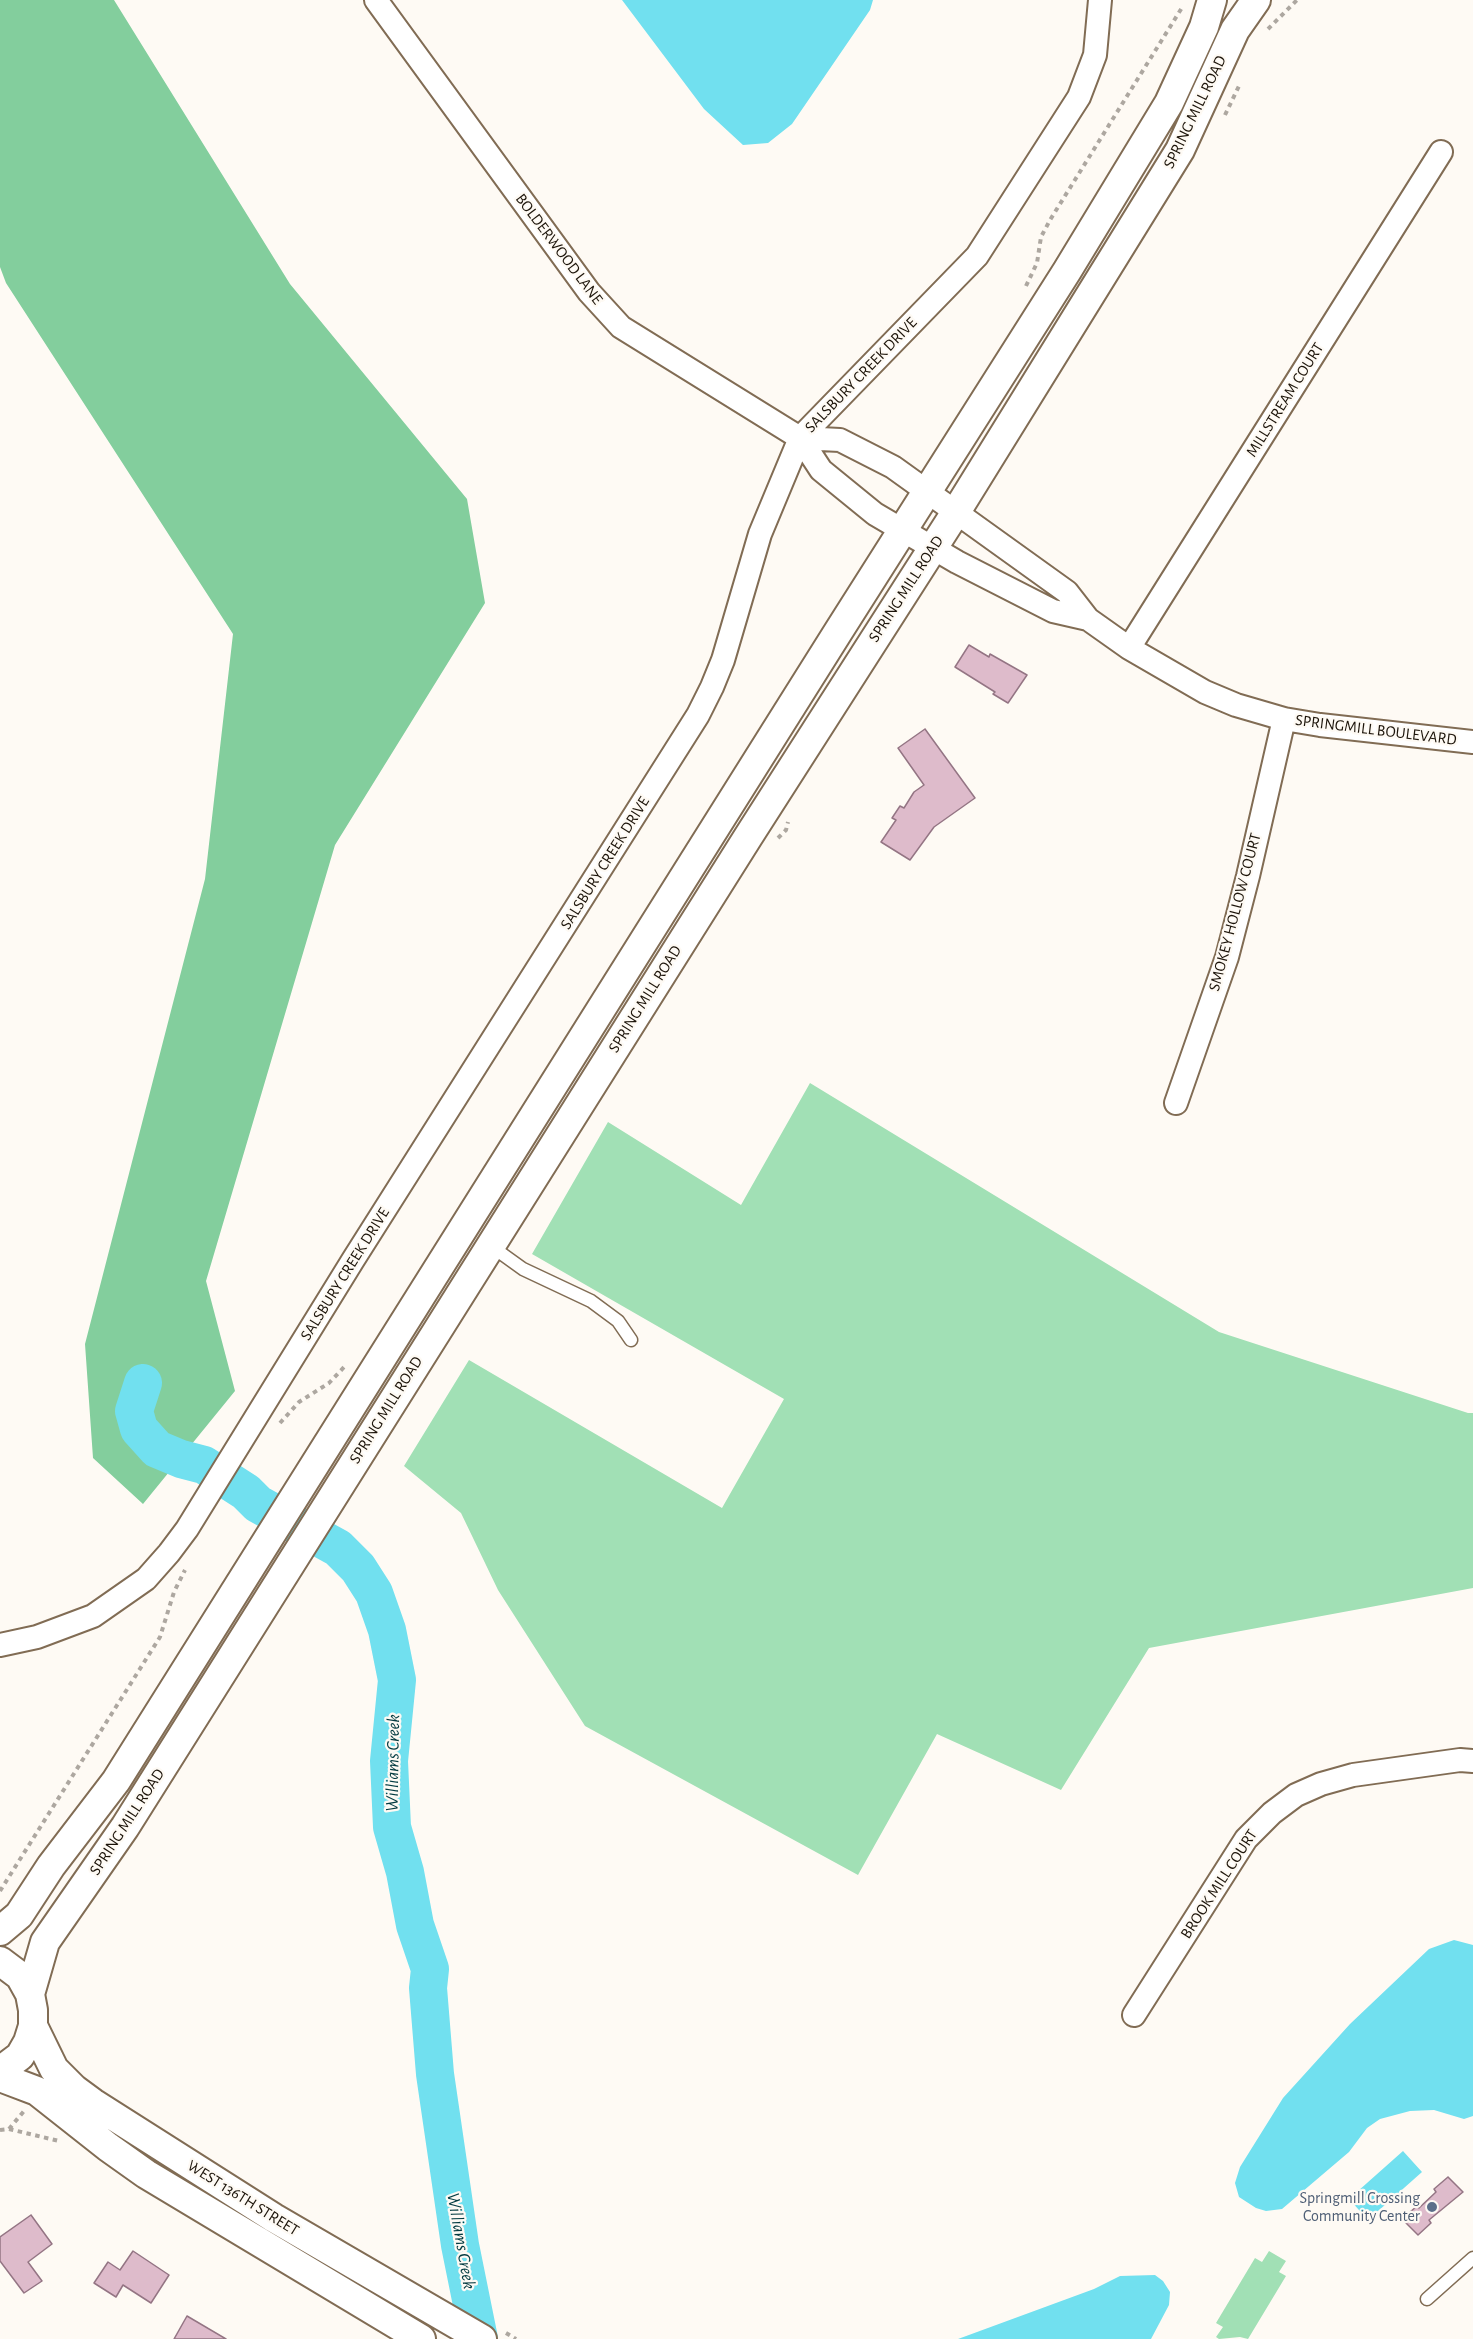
<!DOCTYPE html>
<html>
<head>
<meta charset="utf-8">
<style>
  body { margin:0 }
  canvas { display:block; background:#fefaf4 }
</style>
</head>
<body>
<canvas width="1473" height="2339"></canvas>
<script>
const context = document.querySelector('canvas').getContext('2d');
context.lineJoin = 'round';
function paint(path, color) {
  context.fillStyle = color;
  context.fill(path, 'evenodd');
}
function shape(rows) {
  const path = new Path2D();
  for (const r of rows) {
    path.moveTo(r[0], r[1]);
    for (let i = 2; i < r.length; i += 2) path.lineTo(r[i], r[i + 1]);
  }
  return path;
}
function strokePath(path, color, width, dash) {
  context.strokeStyle = color;
  context.lineWidth = width;
  context.lineCap = dash ? 'butt' : 'round';
  context.setLineDash(dash || []);
  context.stroke(path);
}
function write(font, color, halo, rows, align = 'center') {
  context.font = font + ' "Alegreya Sans",sans-serif';
  context.lineWidth = 4.5;
  context.setLineDash([]);
  context.textBaseline = 'middle';
  context.strokeStyle = halo;
  context.fillStyle = color;
  for (const [text, x, y, turn = 0] of rows) {
    context.save();
    context.translate(x, y);
    context.rotate((+turn || 0) * Math.PI / 180);
    context.textAlign = isNaN(turn) ? turn : align;
    if (halo) context.strokeText(text, 0, 0);
    context.fillText(text, 0, 0);
    context.restore();
  }
}
paint(shape([
  [810,1083,1219,1332,1468,1413,1473,1413,1473,1588,1149,1648,1061,1790,937,1734,858,1875,585,1726,498,1590,461,1513,404,1466,469,1360,722,1508,784,1399,532,1254,608,1122,741,1205],
  [1269,2251,1286,2261,1279,2272,1286,2276,1248,2339,1240,2337,1219,2339,1216,2337,1223,2327,1216,2323,1255,2258,1262,2262]
]), '#a1e0b5');
paint(shape([
  [0,0,114,0,290,284,467,499,485,603,335,845,206,1281,235,1391,143,1504,93,1458,85,1344,205,879,233,634,6,283,0,267]
]), '#83ce9d');
paint(shape([
  [622,0,873,0,870,10,792,124,768,143,743,145,704,109],
  [1454,1940,1473,1945,1473,2116,1464,2119,1434,2110,1410,2111,1380,2119,1367,2128,1349,2152,1282,2209,1266,2211,1256,2208,1239,2197,1235,2183,1240,2167,1283,2098,1350,2024,1429,1949],
  [1403,2151,1422,2172,1368,2220,1349,2199],
  [1155,2275,1163,2281,1170,2292,1169,2305,1151,2339,958,2339,1094,2289,1120,2276]
]), '#71e0ef');
strokePath(shape([
  [143,1383,134,1411,139,1429,157,1449,181,1459,204,1465,246,1492,258,1504,338,1548,358,1568,374,1593,387,1630,397,1680,389,1761,392,1827,405,1872,415,1925,430,1969,428,1988,435,2074,460,2245,479,2339]
]), '#71e0ef', 38);
const building = shape([
  [969,645,989,657,990,654,1027,675,1008,703,993,694,995,692,955,667,969,645],
  [925,729,975,798,934,827,910,860,881,842,896,820,892,818,900,806,904,808,914,792,924,785,898,748,925,729],
  [1448,2177,1463,2192,1429,2220,1431,2223,1418,2235,1402,2219,1417,2206,1419,2208,1436,2192,1434,2189,1448,2177],
  [31,2215,52,2244,28,2262,42,2281,24,2293,0,2261,0,2237,31,2215],
  [133,2251,169,2275,151,2303,123,2285,116,2297,94,2283,108,2262,120,2270,133,2251],
  [187,2316,226,2339,174,2339,187,2316]
]);
paint(building, '#debbcb');
strokePath(building, '#947584', 1.5);
const service = shape([
  [491,1246,523,1269,591,1301,618,1321,631,1340],
  [1427,2299,1473,2258]
]);
const minor = shape([
  [376,0,589,292,621,327,800,438,821,470,875,514,957,562,1053,611,1088,619],
  [800,438,840,440,893,467,1067,592,1088,619,1129,648,1205,692,1236,705,1284,719,1320,725,1473,742],
  [1129,648,1441,152],
  [1176,1103,1227,957,1248,876,1284,719],
  [0,1645,37,1637,93,1616,146,1579,169,1553,187,1529,353,1260,698,715,712,687,723,660,760,534,800,438,977,256,1079,97,1095,55,1100,0],
  [1134,2015,1246,1839,1272,1813,1296,1795,1321,1784,1353,1775,1460,1760,1473,1761]
]);
const tertiary = shape([
  [0,1931,19,1915,51,1866,116,1781,838,632,1067,271,1169,103,1204,27,1212,0],
  [0,1961,20,1976,30,1994,33,2010,33,2026,28,2042,20,2056,0,2071],
  [30,1994,45,1942,125,1827,748,837,956,512,1180,150,1235,30,1256,0],
  [33,2026,54,2069,74,2089,93,2103,274,2218,482,2339],
  [0,2077,37,2091,108,2147,146,2174,421,2339]
]);
strokePath(service, '#816c54', 15);
strokePath(minor, '#816c54', 26);
strokePath(tertiary, '#816c54', 32);
strokePath(shape([
  [1268,29,1297,0],
  [1225,115,1239,86],
  [1026,286,1037,263,1041,237,1050,220,1183,6],
  [778,838,786,830,788,822],
  [280,1423,299,1402,329,1383,346,1365],
  [0,1891,160,1637,174,1592,185,1570],
  [9,2129,24,2111],
  [0,2130,9,2129,59,2141],
  [506,2333,516,2339]
]), '#ada7a0', 4, [4.5, 4.5]);
strokePath(service, '#fff', 12);
strokePath(minor, '#fff', 22);
strokePath(tertiary, '#fff', 28);
for (const [x, y, r, color] of [
  [1432,2207,6,"#5c6f8a"]
]) {
  const dot = new Path2D();
  dot.arc(x, y, r, 0, 2 * Math.PI);
  context.fillStyle = color;
  context.fill(dot);
  strokePath(dot, '#fefaf4', 2);
}
write('16px', '#1c140a', '#fefaf4', [
  ["SPRING MILL ROAD",1195,112,-64],
  ["BOLDERWOOD LANE",559,249,53],
  ["SALSBURY CREEK DRIVE",861,375,-46],
  ["MILLSTREAM COURT",1285,400,-58],
  ["SPRING MILL ROAD",906,589,-57],
  ["SPRINGMILL BOULEVARD",1376,730,7],
  ["SALSBURY CREEK DRIVE",605,863,-58],
  ["SMOKEY HOLLOW COURT",1235,912,-75],
  ["SPRING MILL ROAD",645,999,-58],
  ["SALSBURY CREEK DRIVE",345,1274,-58],
  ["SPRING MILL ROAD",386,1410,-58],
  ["SPRING MILL ROAD",127,1822,-57],
  ["BROOK MILL COURT",1219,1884,-57],
  ["WEST 136TH STREET",243,2198,32]
]);
write('16px', '#4e5e75', '#fefaf4', [
  ["Springmill Crossing",1420,2198],
  ["Community Center",1420,2216]
], 'right');
write('italic 18px', '#023a40', '#fefaf4', [
  ["Williams Creek",393,1763,-89],
  ["Williams Creek",461,2241,80]
]);
</script>
</body>
</html>
